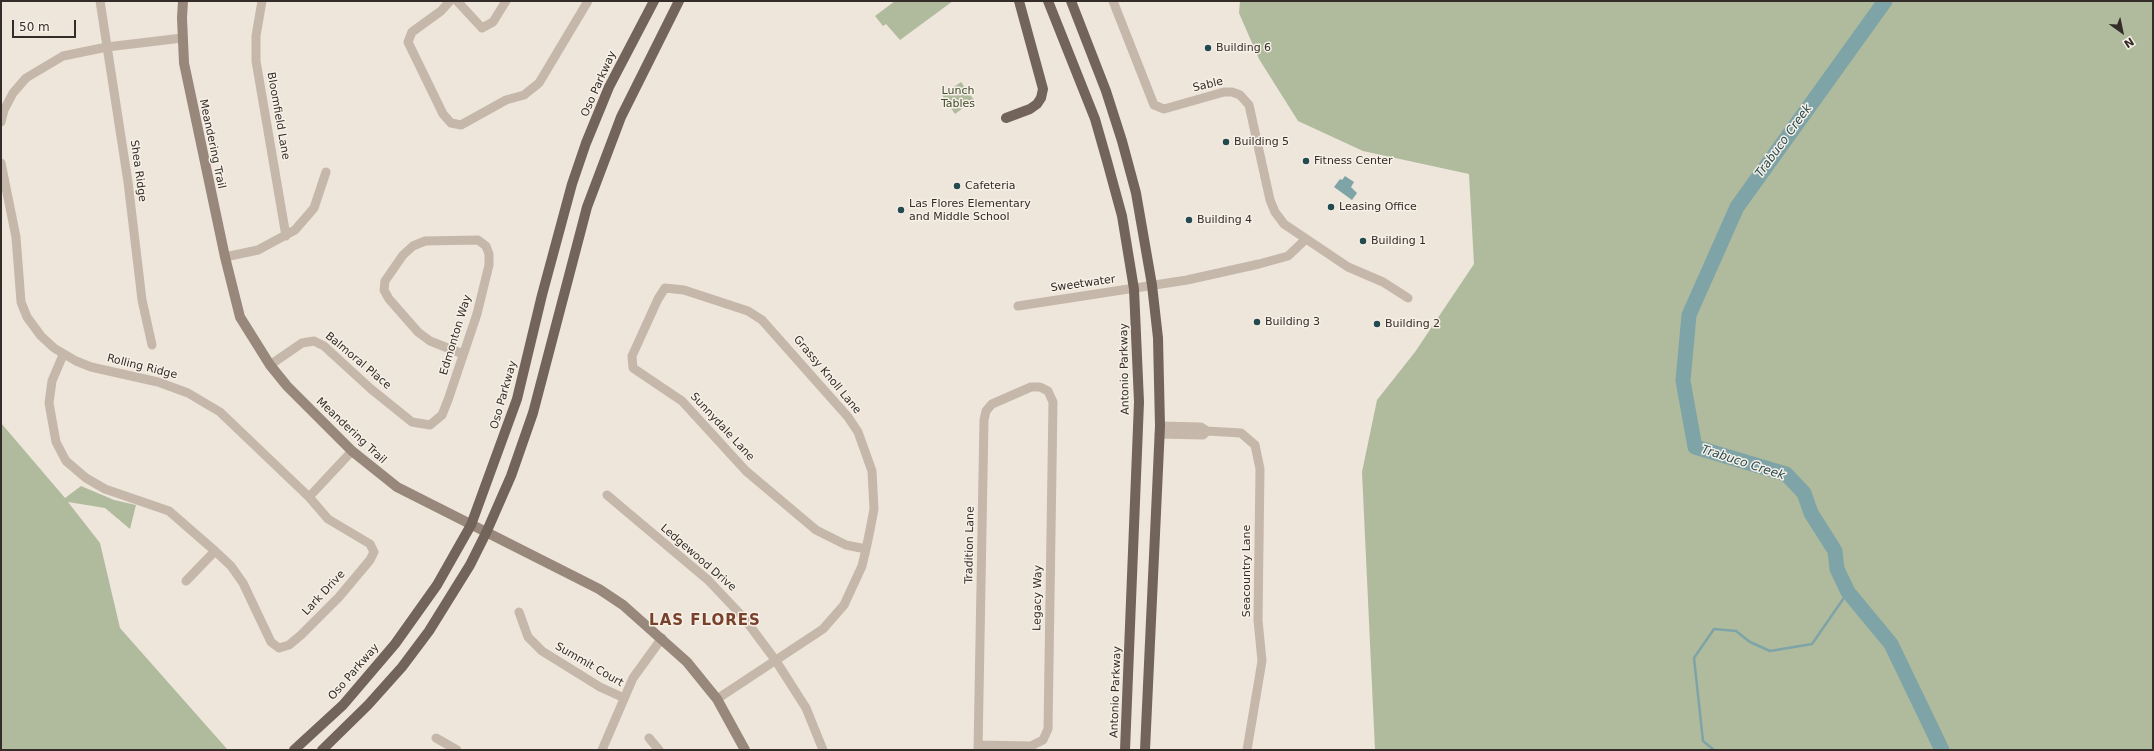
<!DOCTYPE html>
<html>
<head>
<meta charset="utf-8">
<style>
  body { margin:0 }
  #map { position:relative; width:2154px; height:751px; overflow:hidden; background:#eee6db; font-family:"DejaVu Sans",sans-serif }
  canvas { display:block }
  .frame { position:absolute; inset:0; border:2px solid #332c28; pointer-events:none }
  .north { position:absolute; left:2102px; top:12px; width:40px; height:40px; -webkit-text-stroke:3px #f7f0e7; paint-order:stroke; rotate:147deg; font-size:11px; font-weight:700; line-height:16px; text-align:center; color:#332c28 }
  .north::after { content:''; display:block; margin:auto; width:14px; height:18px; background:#332c28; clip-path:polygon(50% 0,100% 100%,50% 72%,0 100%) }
  .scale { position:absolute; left:12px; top:20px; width:64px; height:18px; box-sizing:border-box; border:2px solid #332c28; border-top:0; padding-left:5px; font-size:12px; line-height:14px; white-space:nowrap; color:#332c28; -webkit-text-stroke:3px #f7f0e7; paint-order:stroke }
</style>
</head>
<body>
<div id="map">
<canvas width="2154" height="751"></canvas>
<div class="frame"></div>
<div class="north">N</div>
<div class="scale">50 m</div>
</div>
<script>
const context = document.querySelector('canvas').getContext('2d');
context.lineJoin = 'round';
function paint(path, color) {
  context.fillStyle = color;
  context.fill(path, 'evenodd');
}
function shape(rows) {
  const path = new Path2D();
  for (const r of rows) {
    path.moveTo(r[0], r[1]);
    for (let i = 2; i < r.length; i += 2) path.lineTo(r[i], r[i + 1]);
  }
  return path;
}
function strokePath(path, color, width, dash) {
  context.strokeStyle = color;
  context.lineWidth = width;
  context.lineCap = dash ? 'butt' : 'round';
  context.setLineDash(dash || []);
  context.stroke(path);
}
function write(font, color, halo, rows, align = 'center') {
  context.font = font + ' "DejaVu Sans",sans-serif';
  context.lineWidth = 3;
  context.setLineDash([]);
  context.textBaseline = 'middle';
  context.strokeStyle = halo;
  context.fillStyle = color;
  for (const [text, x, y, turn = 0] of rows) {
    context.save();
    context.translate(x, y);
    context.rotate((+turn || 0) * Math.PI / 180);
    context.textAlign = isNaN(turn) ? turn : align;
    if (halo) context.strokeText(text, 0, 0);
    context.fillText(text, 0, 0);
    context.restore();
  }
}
paint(shape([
  [895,1,953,1,900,40,886,24,883,26,875,16],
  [1240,1,2153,1,2153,750,1375,750,1362,472,1377,400,1415,352,1474,264,1469,174,1363,151,1298,121,1259,59,1239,13],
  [961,82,974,100,955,114,942,95],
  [1,423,65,498,81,486,114,500,136,505,130,529,105,508,68,502,100,543,120,628,227,749,1,750]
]), '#b0bb9d');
paint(shape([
  [1345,176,1354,182,1351,187,1357,193,1352,200,1334,187,1340,179,1342,180]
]), '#7ea4a8');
strokePath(shape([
  [1714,750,1703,741,1694,658,1714,629,1736,631,1750,642,1770,651,1812,644,1848,592]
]), '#7ea4a8', 2.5);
strokePath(shape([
  [1885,1,1737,207,1689,315,1683,381,1695,447,1786,474,1804,493,1811,513,1835,551,1837,569,1848,592,1891,644,1942,750]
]), '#7ea4a8', 15);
strokePath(shape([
  [100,1,128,182,142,300,152,345],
  [262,1,256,36,256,61,286,236],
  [450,1,441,11,412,32,408,42,443,114,451,123,461,125,506,100,524,95,539,83,588,1],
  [457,1,482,28,493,22,506,1],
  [1113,1,1154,105,1164,109,1224,92,1232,92,1240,95,1249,105,1270,200,1275,212,1284,224,1348,267,1383,282,1408,298],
  [1,122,4,110,13,93,26,78,63,56,107,47,182,38],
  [1,163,16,237,21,302,27,317,41,336,54,348,76,361,91,367,158,382,188,393,220,412,309,497,328,519,370,544,374,552,370,560,339,597,301,635,289,645,279,648,271,642,243,583,231,566,215,551,169,511,105,489,86,478,66,461,56,442,49,403,52,381,63,355],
  [225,257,258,250,295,230,314,208,326,172],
  [1018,306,1187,280,1259,264,1288,256,1306,239],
  [270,365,302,343,314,341,324,346,371,389,412,422,430,425,442,415,448,400,477,314,489,265,489,254,486,246,478,240,425,241,413,246,403,255,385,281,384,290,389,299,418,332,430,341,463,354],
  [1160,426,1201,427,1207,431,1241,433,1255,445,1260,469,1258,620,1262,661,1247,750],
  [1159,434,1203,435,1207,431],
  [607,495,708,580,744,618,776,661,806,708,823,750],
  [309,497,352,451],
  [186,581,215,551],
  [519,612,528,637,542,651,600,687,624,698],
  [717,699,823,629,844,605,862,566,866,549,870,530,874,509,872,471,858,432,848,417,762,320,748,311,684,290,665,288,658,299,632,356,633,368,682,401,746,471,816,530,846,545,866,549],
  [436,738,457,750],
  [649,738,659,750],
  [602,750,633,678,662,638],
  [978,750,984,420,986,411,992,404,1031,387,1040,387,1048,391,1053,402,1048,729,1043,740,1031,746,978,745]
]), '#c5b7a9', 9);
strokePath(shape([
  [183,1,182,18,184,63,225,257,240,317,270,365,287,386,352,451,397,487,599,589,623,605,687,662,717,699,745,750]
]), '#98877b', 10);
strokePath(shape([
  [1048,1,1095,119,1107,161,1122,216,1134,289,1139,402,1125,750],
  [1071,1,1106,91,1122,141,1136,193,1152,285,1158,338,1160,426,1145,750],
  [1006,118,1030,109,1037,104,1041,98,1043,89,1019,1],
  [294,750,343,705,395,644,437,585,471,525,517,399,542,295,572,184,586,143,609,87,654,1],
  [322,750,368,705,402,667,429,631,470,565,486,533,511,476,533,413,587,207,621,117,679,1]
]), '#73645b', 10);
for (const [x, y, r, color] of [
  [1208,48,4,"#234a4f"],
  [1226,142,4,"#234a4f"],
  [1306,161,4,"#234a4f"],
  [957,186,4,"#234a4f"],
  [1331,207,4,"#234a4f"],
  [901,210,4,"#234a4f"],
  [1189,220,4,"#234a4f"],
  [1363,241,4,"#234a4f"],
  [1257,322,4,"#234a4f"],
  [1377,324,4,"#234a4f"]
]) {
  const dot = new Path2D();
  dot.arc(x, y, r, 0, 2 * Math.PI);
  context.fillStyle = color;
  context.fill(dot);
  strokePath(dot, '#f7f0e7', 1.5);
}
write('11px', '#332c28', '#f7f0e7', [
  ["Building 6",1216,48],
  ["Building 5",1234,142],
  ["Fitness Center",1314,161],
  ["Cafeteria",965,186],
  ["Las Flores Elementary",909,204],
  ["and Middle School",909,217],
  ["Leasing Office",1339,207],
  ["Building 4",1197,220],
  ["Building 1",1371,241],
  ["Building 3",1265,322],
  ["Building 2",1385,324]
], 'left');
write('11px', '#332c28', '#f7f0e7', [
  ["Oso Parkway",599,84,-66],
  ["Sable",1208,85,-13],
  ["Bloomfield Lane",278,116,80],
  ["Meandering Trail",212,144,78],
  ["Shea Ridge",138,171,82],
  ["Sweetwater",1083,284,-8],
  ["Edmonton Way",456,335,-73],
  ["Balmoral Place",358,361,40],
  ["Rolling Ridge",142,367,14],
  ["Antonio Parkway",1125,369,-91],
  ["Grassy Knoll Lane",827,375,50],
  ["Oso Parkway",504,395,-74],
  ["Sunnydale Lane",722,427,47],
  ["Meandering Trail",351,431,43],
  ["Tradition Lane",970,545,-89],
  ["Ledgewood Drive",698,558,41],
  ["Seacountry Lane",1247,571,-90],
  ["Lark Drive",324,593,-47],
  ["Legacy Way",1038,598,-89],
  ["Summit Court",589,665,30],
  ["Oso Parkway",354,672,-49],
  ["Antonio Parkway",1116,692,-88]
]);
write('11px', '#414e2f', '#f7f0e7', [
  ["Lunch",958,91],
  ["Tables",958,104]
]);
write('italic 12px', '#234a4f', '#f7f0e7', [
  ["Trabuco Creek",1784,141,-54],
  ["Trabuco Creek",1743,463,18]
]);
context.letterSpacing = '1px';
write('bold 15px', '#78412b', '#f7f0e7', [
  ["LAS FLORES",705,621]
]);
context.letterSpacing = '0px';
</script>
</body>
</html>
